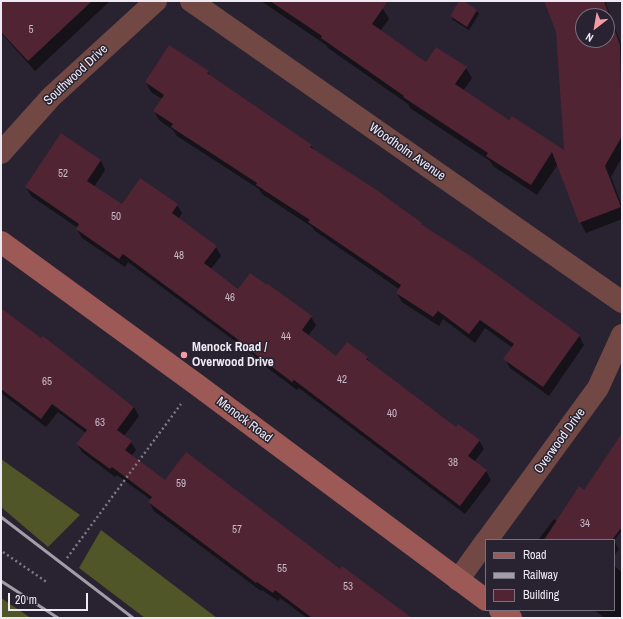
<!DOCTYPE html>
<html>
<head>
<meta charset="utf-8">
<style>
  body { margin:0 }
  #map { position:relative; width:623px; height:619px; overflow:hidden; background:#282231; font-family:"Archivo Narrow",sans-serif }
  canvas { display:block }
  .frame { position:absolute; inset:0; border:2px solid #edeaf4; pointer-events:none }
  .legend { position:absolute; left:485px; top:539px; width:130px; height:72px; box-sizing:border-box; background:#282231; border:1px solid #77727f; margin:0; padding:5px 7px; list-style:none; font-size:12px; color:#edeaf4 }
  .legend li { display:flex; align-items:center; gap:8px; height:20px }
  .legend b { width:20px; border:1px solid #77727f }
  .north { position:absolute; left:575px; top:8px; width:40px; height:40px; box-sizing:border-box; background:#282231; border:1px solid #77727f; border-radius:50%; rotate:211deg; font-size:11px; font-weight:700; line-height:16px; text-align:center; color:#edeaf4 }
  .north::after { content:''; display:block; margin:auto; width:14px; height:18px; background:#f49aa4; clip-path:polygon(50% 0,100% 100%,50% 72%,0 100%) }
  .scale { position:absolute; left:8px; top:593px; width:80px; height:18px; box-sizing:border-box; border:2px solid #edeaf4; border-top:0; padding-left:5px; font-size:12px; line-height:14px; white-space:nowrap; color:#edeaf4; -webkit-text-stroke:3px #282231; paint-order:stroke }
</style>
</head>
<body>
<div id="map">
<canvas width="623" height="619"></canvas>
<div class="frame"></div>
<ul class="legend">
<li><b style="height:5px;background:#9c5956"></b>Road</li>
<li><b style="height:5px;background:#a19da9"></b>Railway</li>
<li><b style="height:11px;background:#502433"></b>Building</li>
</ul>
<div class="north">N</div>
<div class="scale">20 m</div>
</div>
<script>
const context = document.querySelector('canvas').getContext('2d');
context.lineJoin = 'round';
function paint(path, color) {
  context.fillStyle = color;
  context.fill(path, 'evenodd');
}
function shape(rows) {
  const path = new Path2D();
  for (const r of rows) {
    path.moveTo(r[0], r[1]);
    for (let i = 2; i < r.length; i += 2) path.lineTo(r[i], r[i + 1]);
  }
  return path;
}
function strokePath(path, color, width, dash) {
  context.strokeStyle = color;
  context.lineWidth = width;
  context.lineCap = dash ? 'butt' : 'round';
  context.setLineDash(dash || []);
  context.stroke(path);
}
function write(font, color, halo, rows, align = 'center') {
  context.font = font + ' "Archivo Narrow",sans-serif';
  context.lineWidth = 3;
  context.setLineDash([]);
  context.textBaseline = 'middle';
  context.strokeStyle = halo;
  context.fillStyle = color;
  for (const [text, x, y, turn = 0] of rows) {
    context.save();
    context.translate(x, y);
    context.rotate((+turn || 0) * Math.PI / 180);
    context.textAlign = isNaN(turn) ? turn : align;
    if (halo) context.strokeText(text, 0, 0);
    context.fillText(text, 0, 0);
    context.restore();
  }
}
paint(shape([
  [1,459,80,515,48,547,1,507],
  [101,530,217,618,145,618,79,568],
  [1,598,31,618,1,618]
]), '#505627');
paint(shape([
  [4,1,110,1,35,71,1,33,1,4],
  [261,1,371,1,383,9,389,19,380,31,426,64,466,68,472,78,463,91,510,122,565,151,557,32,546,1,605,1,622,47,622,157,611,177,622,206,622,219,586,233,580,222,558,164,537,195,493,166,490,161,410,108,408,104,328,48,326,45],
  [583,16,607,16,607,40,583,40],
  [460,1,476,10,479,14,469,30,453,20,451,16],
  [208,72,211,77,311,146,314,150,421,223,423,226,579,336,584,345,549,396,510,368,505,359,513,348,485,328,475,343,443,319,439,326,402,302,397,293,399,289,315,231,312,227,262,194,259,189,177,136,173,130,159,120,154,111,162,99,151,92,146,82],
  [62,135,101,161,105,170,94,187,122,206,177,205,182,213,178,219,216,247,221,256,210,270,238,290,268,287,269,285,311,317,316,325,308,336,337,357,367,358,370,363,456,428,479,440,484,449,474,462,486,471,491,480,465,514,299,388,297,390,257,360,255,356,128,262,125,267,82,238,77,229,78,228,31,196,26,187],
  [1,310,134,407,139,416,124,436,131,442,136,450,131,456,165,481,340,570,409,618,307,618,280,598,278,601,262,590,261,591,154,511,149,502,151,500,117,475,115,477,82,452,77,444,86,433,58,412,46,427,1,393],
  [622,435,622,530,614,541,619,549,614,556,614,540,538,540,554,519,557,521,585,491],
  [614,566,622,572,622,618,605,618,594,610,614,610]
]), '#0007');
paint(shape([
  [1,1,92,1,28,61,1,32],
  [270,1,388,1,372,24,426,62,436,47,467,67,455,84,509,120,512,116,564,150,556,32,544,1,604,1,620,45,622,136,605,166,621,207,579,223,552,152,531,185,486,156,488,153,403,97,404,96,321,38,322,36],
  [583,16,607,16,607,40,583,40],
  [459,1,464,1,477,10,467,27,450,16],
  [169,45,209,71,207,73,312,145,310,147,375,189,422,223,421,224,472,257,580,335,543,387,503,359,514,344,480,320,469,334,438,311,433,317,396,293,401,285,308,222,310,220,256,185,257,183,171,127,173,124,153,111,164,95,145,82],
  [61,133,101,160,87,181,122,204,140,178,178,204,172,213,217,246,204,263,238,289,250,273,267,285,268,284,312,316,302,330,336,356,347,342,368,357,366,359,456,427,458,424,480,440,468,456,487,470,460,506,294,380,292,382,251,351,252,350,123,254,119,259,76,229,79,224,25,187],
  [1,308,41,338,43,336,134,407,117,430,132,441,125,450,165,480,186,452,340,569,342,566,412,618,312,618,275,590,273,593,257,582,256,583,148,502,152,497,112,467,110,469,76,444,87,430,52,404,41,419,1,389],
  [622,433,622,527,612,540,544,540,579,486,584,490]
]), '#502433');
strokePath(shape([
  [3,552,48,583],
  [67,558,181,404]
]), '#7f7b87', 2.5, [2, 3]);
strokePath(shape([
  [191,1,622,302],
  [1,153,51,97,156,1],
  [487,540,598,388,622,335],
  [458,580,486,541]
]), '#724845', 22);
strokePath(shape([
  [1,242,196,384,486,600],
  [500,610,511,618]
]), '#9c5956', 22);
strokePath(shape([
  [1,517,133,618],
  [1,581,58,618]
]), '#a19da9', 3);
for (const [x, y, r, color] of [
  [184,355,4,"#f49aa4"]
]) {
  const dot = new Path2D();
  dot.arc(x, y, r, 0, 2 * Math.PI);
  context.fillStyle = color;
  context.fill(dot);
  strokePath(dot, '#282231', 1.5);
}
write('11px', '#c6b8c4', null, [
  ["5",31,30],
  ["52",63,174],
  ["50",116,217],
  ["48",179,256],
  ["46",230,298],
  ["44",286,337],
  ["42",342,380],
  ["65",47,382],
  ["40",392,414],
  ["63",100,423],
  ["38",453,463],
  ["59",181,484],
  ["34",585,524],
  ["57",237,530],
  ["55",282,569],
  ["53",348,587]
]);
write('13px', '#edeaf4', '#282231', [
  ["Southwood Drive",76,75,-43],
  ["Woodholm Avenue",407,152,35],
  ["Menock Road",244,420,37],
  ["Overwood Drive",560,441,-54]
]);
write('bold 13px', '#edeaf4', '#282231', [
  ["Menock Road /",192,348],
  ["Overwood Drive",192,363]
], 'left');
</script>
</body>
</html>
